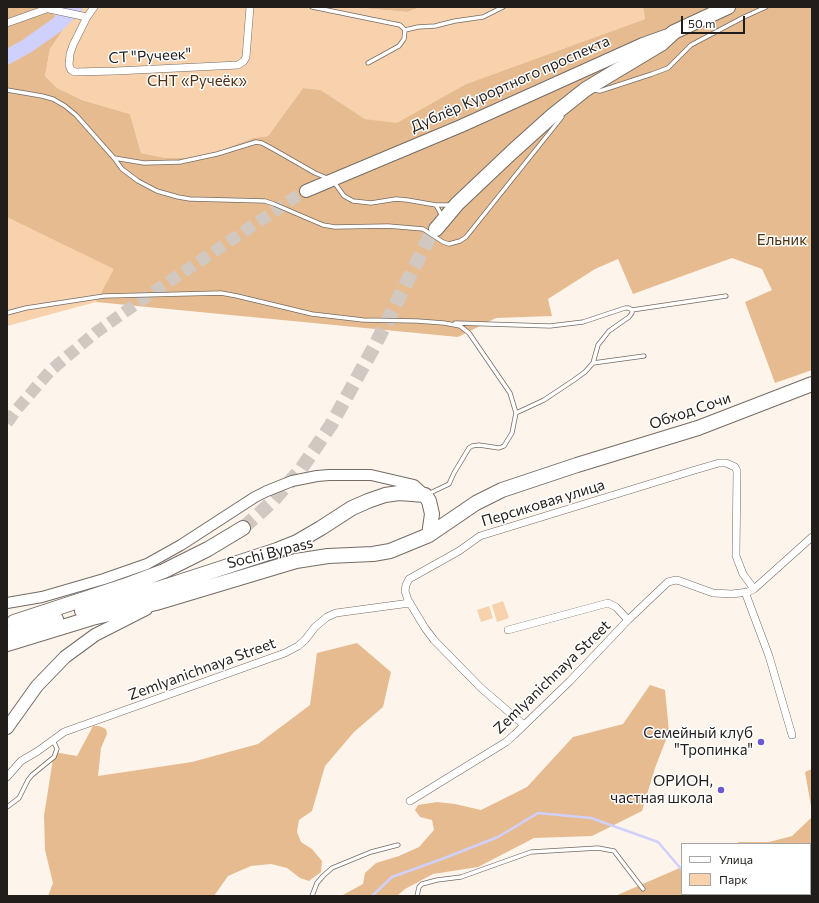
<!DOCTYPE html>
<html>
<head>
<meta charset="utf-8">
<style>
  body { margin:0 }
  #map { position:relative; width:819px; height:903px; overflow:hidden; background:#fdf4eb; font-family:Commissioner,sans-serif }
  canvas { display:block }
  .frame { position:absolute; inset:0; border:8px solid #201d1a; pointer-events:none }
  .legend { position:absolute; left:681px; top:843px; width:130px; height:52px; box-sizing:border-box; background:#fff; border:1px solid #a6a5a3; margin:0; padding:5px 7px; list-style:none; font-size:12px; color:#201d1a }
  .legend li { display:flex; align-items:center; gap:8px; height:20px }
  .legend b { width:20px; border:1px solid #a6a5a3 }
  .scale { position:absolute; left:681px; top:16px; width:64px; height:18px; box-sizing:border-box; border:2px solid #201d1a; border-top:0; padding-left:5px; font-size:12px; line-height:14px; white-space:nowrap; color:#201d1a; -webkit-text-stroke:3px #fff; paint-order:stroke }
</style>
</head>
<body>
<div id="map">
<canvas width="819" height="903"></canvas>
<div class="frame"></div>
<ul class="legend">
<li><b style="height:5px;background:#fff"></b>Улица</li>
<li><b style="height:11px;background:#f7d2ad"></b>Парк</li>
</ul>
<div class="scale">50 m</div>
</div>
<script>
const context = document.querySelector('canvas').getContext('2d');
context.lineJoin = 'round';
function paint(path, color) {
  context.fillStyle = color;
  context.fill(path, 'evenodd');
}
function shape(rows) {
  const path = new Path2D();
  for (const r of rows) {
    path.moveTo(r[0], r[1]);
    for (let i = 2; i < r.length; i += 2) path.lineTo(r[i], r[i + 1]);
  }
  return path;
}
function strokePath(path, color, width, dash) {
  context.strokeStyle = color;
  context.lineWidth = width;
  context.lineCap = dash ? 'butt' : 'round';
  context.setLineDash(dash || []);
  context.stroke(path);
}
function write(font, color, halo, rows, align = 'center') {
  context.font = font + ' Commissioner,sans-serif';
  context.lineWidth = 3;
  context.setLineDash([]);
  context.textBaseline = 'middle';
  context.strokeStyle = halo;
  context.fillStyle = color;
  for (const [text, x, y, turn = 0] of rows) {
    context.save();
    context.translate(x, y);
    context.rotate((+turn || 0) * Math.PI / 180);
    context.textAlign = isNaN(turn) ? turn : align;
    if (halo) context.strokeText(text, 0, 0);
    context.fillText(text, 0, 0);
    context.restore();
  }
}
paint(shape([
  [50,7,350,7,407,12,421,7,643,7,645,19,466,84,397,124,365,119,321,90,303,88,268,136,253,138,216,152,189,158,166,158,141,153,130,114,82,100,57,88,45,76,50,49,63,30],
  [7,216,115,269,96,302,7,326],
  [503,601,509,618,497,622,492,605],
  [489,606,493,618,481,622,477,610]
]), '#f7d2ad');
paint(shape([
  [7,7,50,7,63,30,50,49,45,76,57,88,82,100,130,114,141,153,166,158,190,158,216,152,253,138,268,136,303,88,321,90,365,119,397,123,466,84,645,19,643,7,812,7,812,370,775,383,745,302,772,290,762,269,732,258,633,294,618,259,595,269,548,299,552,316,496,318,458,337,96,302,114,269,7,217],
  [350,7,421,7,407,12],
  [357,643,391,672,383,707,354,732,325,766,312,811,299,820,297,832,301,842,312,849,322,861,321,872,309,881,300,878,287,868,271,864,251,866,228,876,214,896,48,896,53,883,45,850,44,816,54,752,77,756,93,726,99,726,106,729,107,734,101,748,98,776,192,762,258,744,310,705,317,653],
  [650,685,665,690,669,732,655,768,642,811,592,836,534,838,478,867,433,874,405,889,397,896,341,896,363,884,365,873,376,863,399,856,419,847,434,830,432,820,420,817,415,810,418,805,437,802,455,804,481,810,527,787,573,737,623,724],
  [812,769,812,812,805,772],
  [812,817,812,896,615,896,682,867,682,894,810,894,810,844,735,844,739,842,769,842,792,836]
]), '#e7bb90');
strokePath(shape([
  [372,896,392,877,442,859,498,837,538,813,591,818,658,842,682,870]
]), '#d0d0fc', 2.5);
strokePath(shape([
  [7,57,27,46,57,25,75,7]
]), '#d0d0fc', 15);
strokePath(shape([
  [7,423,17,409,51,370,95,333,143,299,294,198,306,191]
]), '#d1c9c1', 12, [12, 6]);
strokePath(shape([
  [243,528,272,502,301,469,331,425,374,347,430,236,436,229]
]), '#d1c9c1', 14, [14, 7]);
const lane = shape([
  [312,7,400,25,405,30,404,39,399,46,368,63],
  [405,30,418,27,435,26,455,21,483,17,503,7],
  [7,90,42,96,53,99,65,106,76,115,114,158,122,169,138,181,157,191,178,197,190,199,265,201,274,204,323,225,335,227,388,226,423,229,443,242,449,244,460,241,466,237,562,117],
  [593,90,600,91,652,74,668,68,691,45,744,17,766,7],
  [114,158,144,163,180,162,217,154,256,142,262,143,273,149,315,173,327,178],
  [334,182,344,196,353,201,371,203,396,199,407,200,436,205,450,205],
  [436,205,442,216],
  [632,310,726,296],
  [7,313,26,308,104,296,221,293,237,296,312,314,363,320,417,321,444,323,460,326,469,333,510,393,516,413,544,400,574,380,585,372,593,363,644,356],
  [455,323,550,326,583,322,625,308,629,308,632,310,632,313,629,317,609,331,598,345,593,363],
  [428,494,449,484,454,473,469,448,472,446,479,445,499,448,504,446,512,433,516,413],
  [7,807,19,798,28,780,32,775,54,757,57,749,53,740],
  [312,896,317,883,323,876,332,868,371,852,398,845],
  [417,896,419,887,422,884,437,880,461,877,531,852,598,848,614,851,643,889]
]);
const street = shape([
  [94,7,87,17,73,45,70,54,69,65,71,70,75,72,116,71,238,65,244,61,246,57,250,7],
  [49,9,87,17],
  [7,23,52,7],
  [745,592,769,656,792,735],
  [508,630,608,603,616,607,628,620],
  [524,725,481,688,434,640,425,628,408,600,405,591,406,585,409,579,459,551,480,536,695,470,719,463,726,463,735,467,737,471,736,556,743,574,754,589],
  [7,777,21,761,38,751,64,732,285,653,298,646,305,640,315,627,327,617,336,613,410,603],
  [410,801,506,742,514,735,570,681,628,620,668,582,676,580,680,581,713,593,732,594,748,592,754,589,812,537]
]);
const secondary = shape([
  [7,603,42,597,104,579,147,564,181,545,255,497,267,491,292,481,317,476,329,475,371,475,414,485,425,495]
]);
const primary = shape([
  [306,191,461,126,643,44,671,34],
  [7,728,37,686,65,657,95,635,146,609]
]);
const highway = shape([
  [436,229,457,204,512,152,552,116,586,89,661,44,674,32,728,7],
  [82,611,170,585,277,550,297,542,321,528,352,508,368,501,385,495,399,493,425,495,429,501,432,514,429,535],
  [14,622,124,586,164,571,208,549,243,528],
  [7,634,56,619],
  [7,644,92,618,156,603,296,561,328,556,373,554,390,551,429,535,476,503,502,490,577,465,698,428,812,384]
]);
strokePath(lane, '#746c65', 5);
strokePath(street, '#746c65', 8);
strokePath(secondary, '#746c65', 12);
strokePath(primary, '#746c65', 14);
strokePath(highway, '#746c65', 16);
strokePath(lane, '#fff', 3.5);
strokePath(street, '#fff', 7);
strokePath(secondary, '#fff', 10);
strokePath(primary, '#fff', 12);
strokePath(highway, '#fff', 14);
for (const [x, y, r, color] of [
  [761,742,4,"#6a59d3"],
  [721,790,4,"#6a59d3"]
]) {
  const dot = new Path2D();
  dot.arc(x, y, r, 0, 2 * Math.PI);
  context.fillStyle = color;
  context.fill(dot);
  strokePath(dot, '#fff', 1.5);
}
write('15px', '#201d1a', '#fff', [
  ["СТ \"Ручеек\"",150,56,-3],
  ["Дублёр Курортного проспекта",510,84,-24],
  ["Обход Сочи",690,411,-19],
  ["Персиковая улица",543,503,-17],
  ["Sochi Bypass",270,553,-14],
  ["Zemlyanichnaya Street",202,669,-20],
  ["Zemlyanichnaya Street",552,677,-44]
]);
write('15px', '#4e300f', '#fff', [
  ["СНТ «Ручеёк»",197,81],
  ["Ельник",782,240]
]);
write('15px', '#201d1a', '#fff', [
  ["Семейный клуб",753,733],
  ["\"Тропинка\"",753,750],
  ["ОРИОН,",713,781],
  ["частная школа",713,798]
], 'right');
</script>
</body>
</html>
